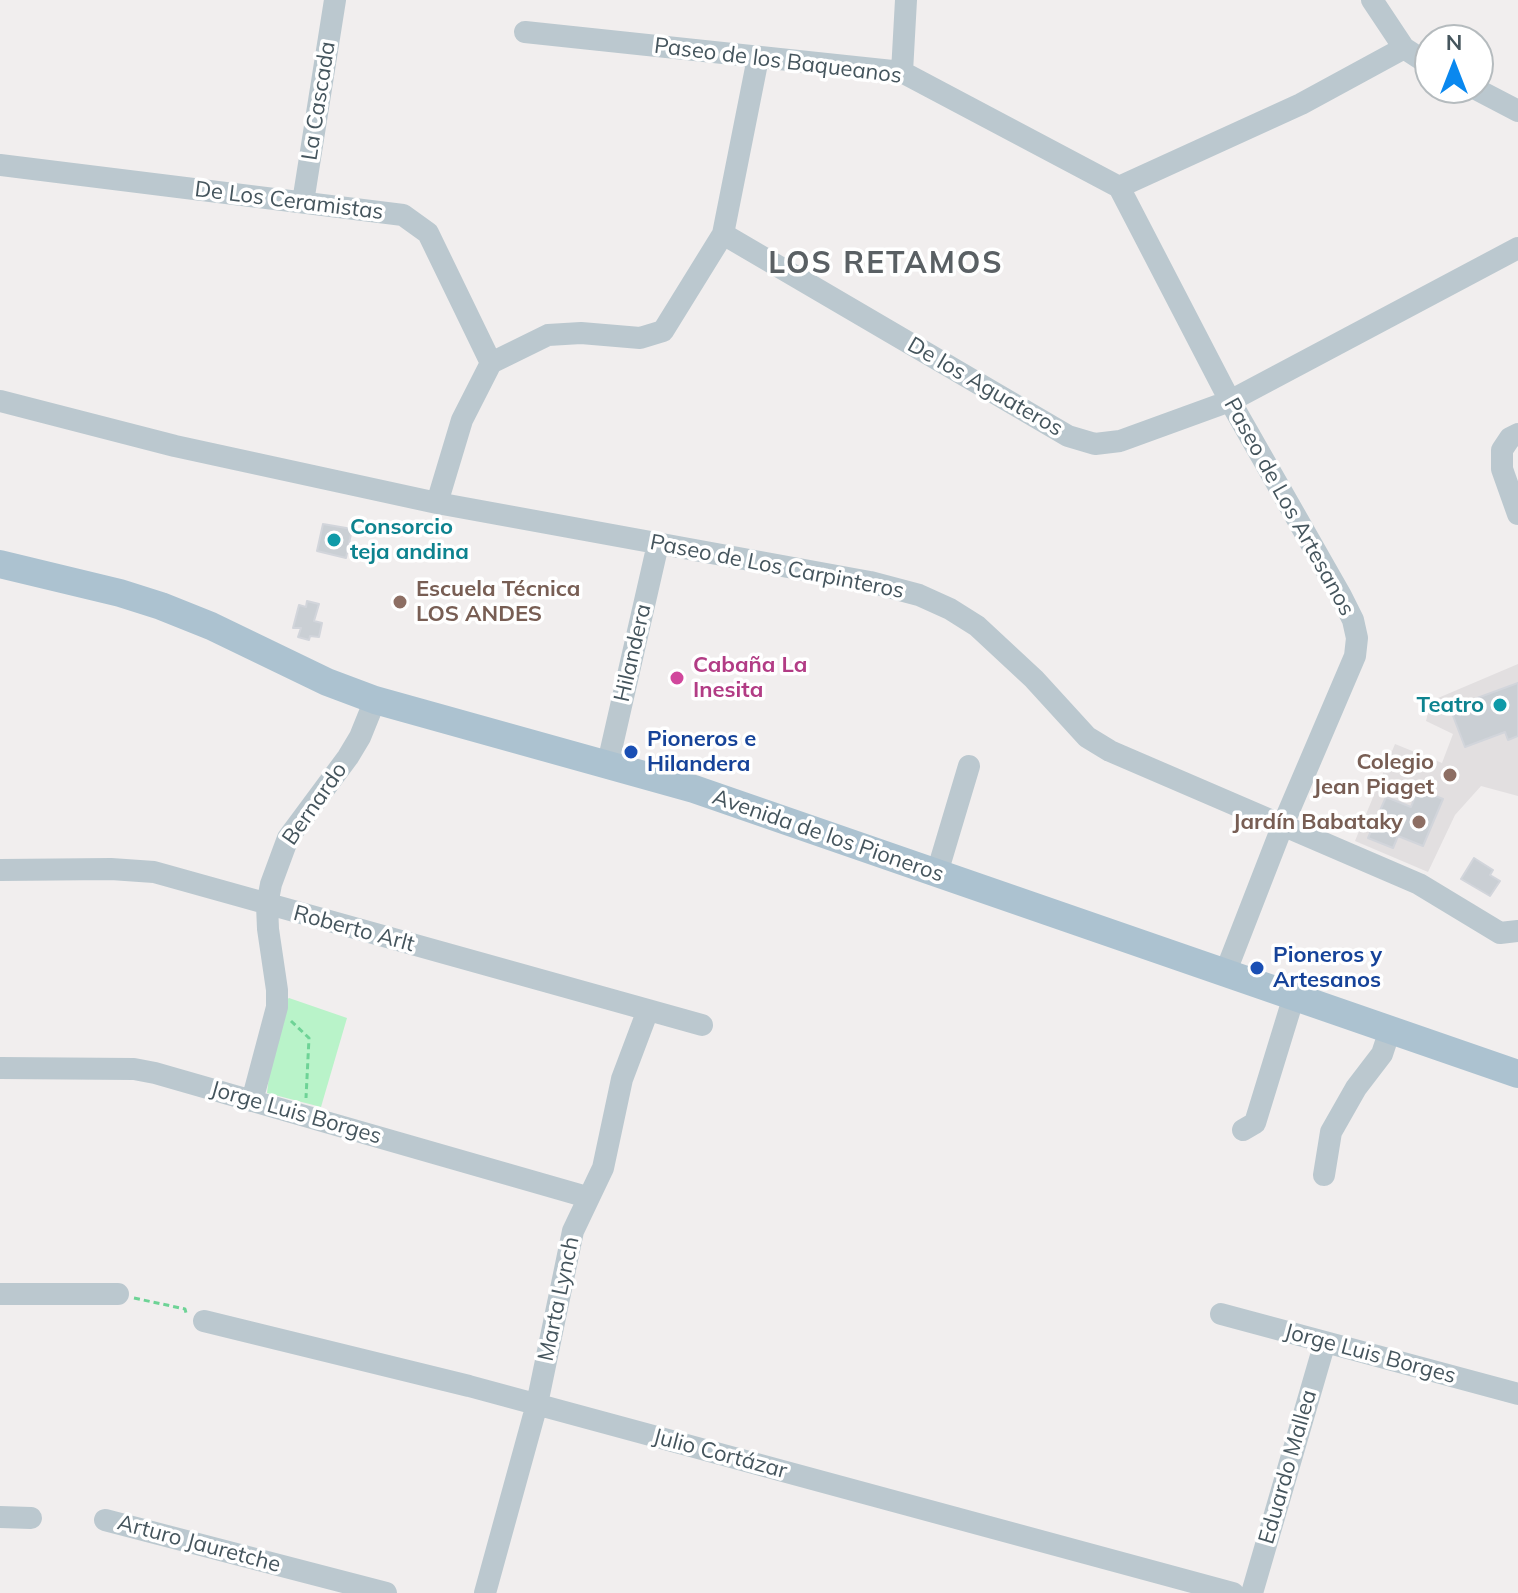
<!DOCTYPE html>
<html>
<head>
<meta charset="utf-8">
<style>
  body { margin:0 }
  #map { position:relative; width:1518px; height:1593px; overflow:hidden; background:#f1eeee; font-family:Mulish,sans-serif }
  canvas { display:block }
  .north { position:absolute; left:1414px; top:24px; width:80px; height:80px; box-sizing:border-box; background:#fff; border:2px solid #b5bbbe; border-radius:50%; rotate:0deg; font-size:22px; font-weight:700; line-height:32px; text-align:center; color:#45555d }
  .north::after { content:''; display:block; margin:auto; width:28px; height:36px; background:#0a88ef; clip-path:polygon(50% 0,100% 100%,50% 72%,0 100%) }
</style>
</head>
<body>
<div id="map">
<canvas width="1518" height="1593"></canvas>
<div class="north">N</div>
</div>
<script>
const context = document.querySelector('canvas').getContext('2d');
context.lineJoin = 'round';
function paint(path, color) {
  context.fillStyle = color;
  context.fill(path, 'evenodd');
}
function shape(rows) {
  const path = new Path2D();
  for (const r of rows) {
    path.moveTo(r[0], r[1]);
    for (let i = 2; i < r.length; i += 2) path.lineTo(r[i], r[i + 1]);
  }
  return path;
}
function strokePath(path, color, width, dash) {
  context.strokeStyle = color;
  context.lineWidth = width;
  context.lineCap = dash ? 'butt' : 'round';
  context.setLineDash(dash || []);
  context.stroke(path);
}
function write(font, color, halo, rows, align = 'center') {
  context.font = font + ' Mulish,sans-serif';
  context.lineWidth = 7;
  context.setLineDash([]);
  context.textBaseline = 'middle';
  context.strokeStyle = halo;
  context.fillStyle = color;
  for (const [text, x, y, turn = 0] of rows) {
    context.save();
    context.translate(x, y);
    context.rotate((+turn || 0) * Math.PI / 180);
    context.textAlign = isNaN(turn) ? turn : align;
    if (halo) context.strokeText(text, 0, 0);
    context.fillText(text, 0, 0);
    context.restore();
  }
}
paint(shape([
  [1518,664,1518,796,1481,786,1455,815,1428,872,1355,841,1395,744,1442,763,1453,734,1426,721,1431,701]
]), '#e2dfe0');
paint(shape([
  [289,998,347,1018,321,1107,267,1093,277,1007]
]), '#b9f3c9');
const building = shape([
  [323,524,352,529,346,558,317,551,323,524],
  [307,601,319,604,314,621,322,623,319,637,310,636,309,640,298,637,301,628,293,628,299,605,306,607,307,601],
  [1518,683,1518,736,1508,740,1505,732,1465,747,1450,708,1518,683],
  [1418,789,1443,799,1423,846,1398,836,1393,848,1368,838,1386,797,1411,807,1418,789],
  [1474,858,1493,870,1490,875,1500,881,1490,896,1461,879,1474,858]
]);
paint(building, '#cacfd4');
strokePath(building, '#d2d5db', 2);
strokePath(shape([
  [291,1021,309,1038,306,1098],
  [134,1298,185,1309,186,1313]
]), '#6ed396', 3, [6, 4]);
strokePath(shape([
  [1372,0,1404,48,1430,65],
  [525,32,902,72,1119,187,1301,104,1404,48],
  [902,72,906,0],
  [1474,88,1518,111],
  [0,165,403,215,428,233,491,363],
  [1119,187,1230,401,1341,596,1353,620,1357,638,1355,656,1282,827,1226,971],
  [303,202,335,0],
  [723,234,1068,436,1095,444,1120,441,1230,401,1518,248],
  [0,401,175,446,437,503,870,582,919,595,950,609,977,626,1034,679,1087,737,1110,751,1419,884,1500,933,1518,931],
  [1518,434,1510,438,1502,450,1502,469,1518,514],
  [437,503,462,420,491,363,548,335,581,333,640,338,663,331,723,234,758,58],
  [608,763,658,544],
  [0,870,111,869,154,872,702,1025],
  [937,873,969,766],
  [0,1068,134,1069,155,1073,587,1197],
  [252,1101,277,1007,277,990,268,929,267,905,271,884,288,838,348,757,360,737,375,700],
  [1243,1130,1255,1123,1294,996],
  [1324,1175,1331,1132,1356,1088,1382,1054,1390,1030],
  [0,1294,118,1294],
  [1221,1314,1518,1394],
  [204,1321,469,1386,1233,1593],
  [0,1517,31,1518],
  [105,1520,386,1593],
  [485,1593,537,1404,573,1231,603,1168,622,1079,648,1010],
  [1252,1593,1325,1342]
]), '#bbc8cf', 22);
strokePath(shape([
  [0,564,120,593,161,606,211,626,327,682,375,700,694,789,1518,1074]
]), '#acc2d0', 28);
for (const [x, y, r, color] of [
  [334,540,8,"#0f9aa8"],
  [400,602,8,"#8d6e63"],
  [677,678,8,"#d1479c"],
  [1500,705,8,"#0f9aa8"],
  [631,752,8,"#1a4fb4"],
  [1450,775,8,"#8d6e63"],
  [1419,822,8,"#8d6e63"],
  [1257,968,8,"#1a4fb4"]
]) {
  const dot = new Path2D();
  dot.arc(x, y, r, 0, 2 * Math.PI);
  context.fillStyle = color;
  context.fill(dot);
  strokePath(dot, '#fff', 3);
}
write('22px', '#45555d', '#fff', [
  ["Paseo de los Baqueanos",778,61,7],
  ["La Cascada",319,101,-81],
  ["De Los Ceramistas",289,201,7],
  ["De los Aguateros",985,387,30],
  ["Paseo de Los Artesanos",1289,507,61],
  ["Paseo de Los Carpinteros",777,567,11],
  ["Hilandera",633,653,-77],
  ["Bernardo",315,804,-55],
  ["Avenida de los Pioneros",828,836,19],
  ["Roberto Arlt",354,929,15],
  ["Jorge Luis Borges",296,1113,16],
  ["Marta Lynch",559,1299,-78],
  ["Jorge Luis Borges",1370,1354,15],
  ["Julio Cortázar",720,1454,15],
  ["Eduardo Mallea",1288,1467,-74],
  ["Arturo Jauretche",199,1544,15]
]);
write('bold 22px', '#0d838f', '#fff', [
  ["Consorcio",350,527],
  ["teja andina",350,552],
  ["Teatro",1484,705,"right"]
], 'left');
write('bold 22px', '#785e54', '#fff', [
  ["Escuela Técnica",416,589,"left"],
  ["LOS ANDES",416,614,"left"],
  ["Colegio",1434,762],
  ["Jean Piaget",1434,787],
  ["Jardín Babataky",1403,822]
], 'right');
write('bold 22px', '#b23c85', '#fff', [
  ["Cabaña La",693,665],
  ["Inesita",693,690]
], 'left');
write('bold 22px', '#164399', '#fff', [
  ["Pioneros e",647,739],
  ["Hilandera",647,764],
  ["Pioneros y",1273,955],
  ["Artesanos",1273,980]
], 'left');
context.letterSpacing = '2px';
write('bold 30px', '#5a6064', '#fff', [
  ["LOS RETAMOS",886,264]
]);
context.letterSpacing = '0px';
</script>
</body>
</html>
